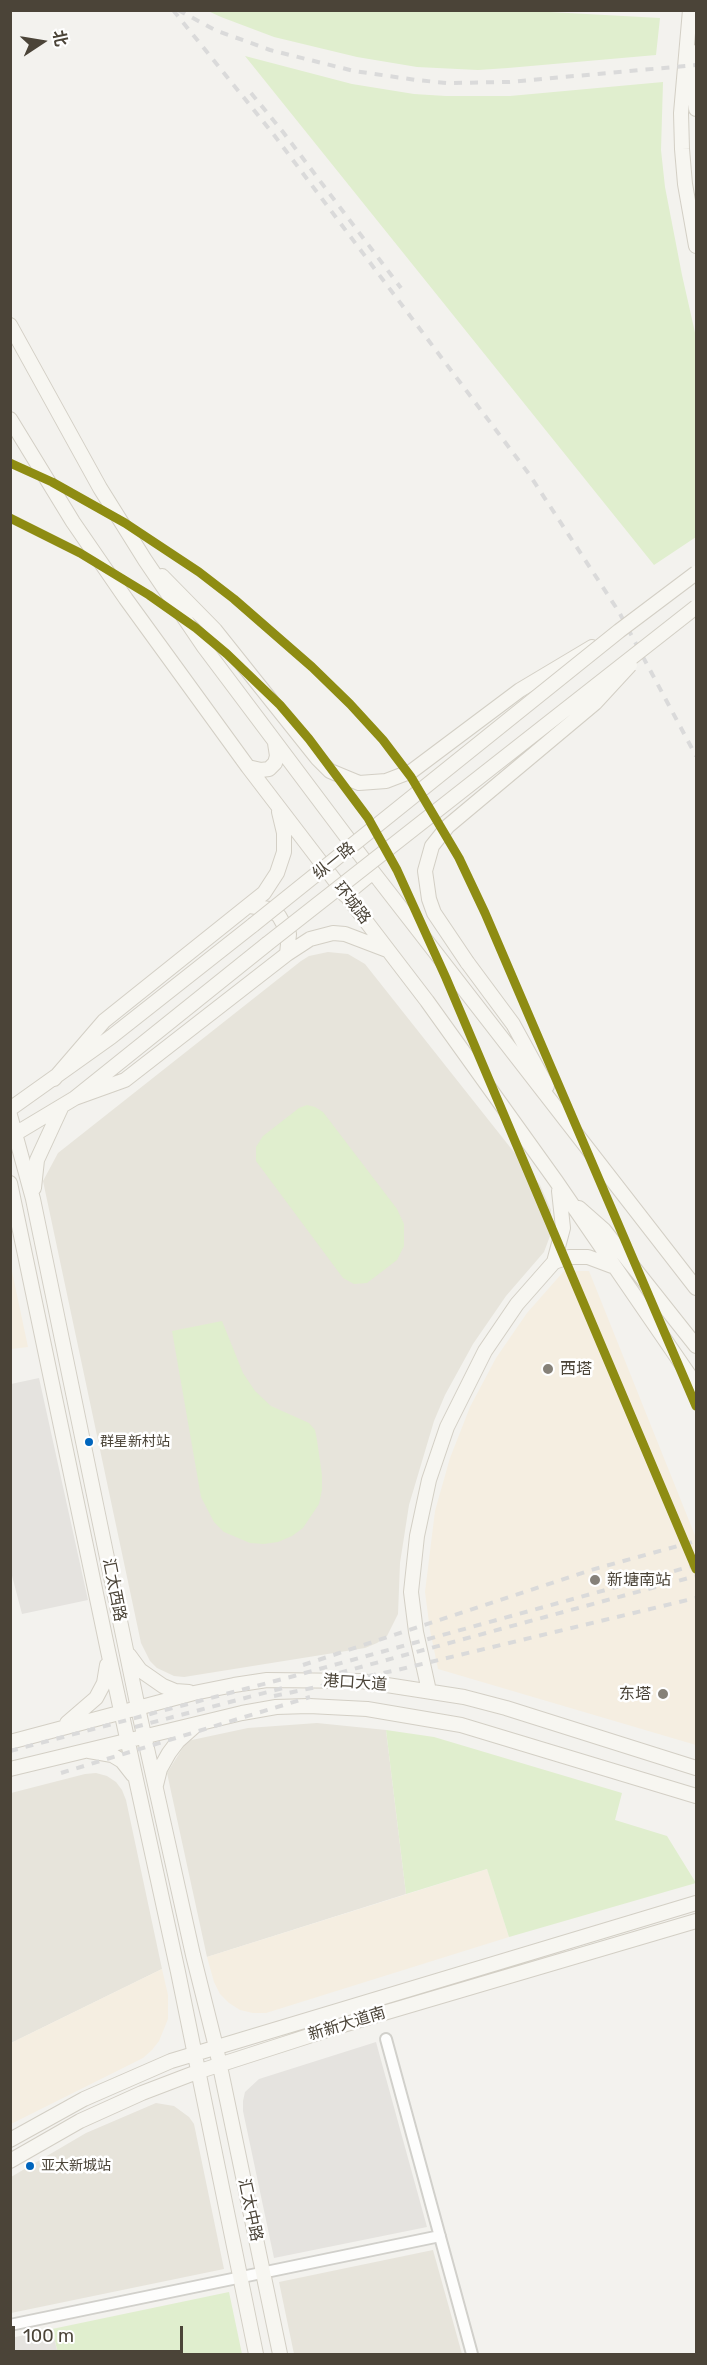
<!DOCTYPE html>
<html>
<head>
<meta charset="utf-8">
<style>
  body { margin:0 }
  #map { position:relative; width:707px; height:2365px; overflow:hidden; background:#f3f2ee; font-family:Rubik,"Noto Sans SC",sans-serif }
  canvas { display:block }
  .frame { position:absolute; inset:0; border:12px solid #4b4438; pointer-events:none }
  .north { position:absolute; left:12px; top:12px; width:60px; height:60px; -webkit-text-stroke:4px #fff; paint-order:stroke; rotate:78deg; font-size:16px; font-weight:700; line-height:24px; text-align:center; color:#4b4438 }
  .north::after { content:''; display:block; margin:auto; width:21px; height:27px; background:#4b4438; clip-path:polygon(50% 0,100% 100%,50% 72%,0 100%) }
  .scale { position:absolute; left:12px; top:2326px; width:171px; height:27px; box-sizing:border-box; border:3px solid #4b4438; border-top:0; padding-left:8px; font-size:18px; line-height:21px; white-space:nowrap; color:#4b4438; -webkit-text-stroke:4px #fff; paint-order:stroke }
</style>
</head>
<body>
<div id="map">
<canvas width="707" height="2365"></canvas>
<div class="frame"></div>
<div class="north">北</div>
<div class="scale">100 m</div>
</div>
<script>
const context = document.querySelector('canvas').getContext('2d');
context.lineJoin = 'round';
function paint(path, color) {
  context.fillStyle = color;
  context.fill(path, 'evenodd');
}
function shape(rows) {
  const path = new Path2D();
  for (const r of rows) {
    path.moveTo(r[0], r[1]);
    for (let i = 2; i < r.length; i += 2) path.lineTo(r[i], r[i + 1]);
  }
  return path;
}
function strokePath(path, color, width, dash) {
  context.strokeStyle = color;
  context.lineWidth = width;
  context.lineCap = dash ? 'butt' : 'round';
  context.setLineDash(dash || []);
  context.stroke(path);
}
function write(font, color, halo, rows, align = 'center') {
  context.font = font + ' Rubik,"Noto Sans SC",sans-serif';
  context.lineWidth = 5;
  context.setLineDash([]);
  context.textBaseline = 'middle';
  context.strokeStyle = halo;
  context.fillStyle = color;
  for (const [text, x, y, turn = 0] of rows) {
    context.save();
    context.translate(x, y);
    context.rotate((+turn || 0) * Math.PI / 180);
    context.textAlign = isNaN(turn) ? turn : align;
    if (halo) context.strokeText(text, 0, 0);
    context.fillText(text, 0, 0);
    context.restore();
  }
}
paint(shape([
  [328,952,348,954,365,964,540,1185,551,1210,550,1236,544,1252,506,1296,473,1344,445,1395,434,1421,409,1505,400,1563,398,1614,387,1636,377,1643,365,1648,184,1677,174,1676,157,1668,150,1661,141,1643,43,1181,58,1153,301,961,309,956],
  [317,1723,386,1730,406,1894,207,1957,167,1773,187,1741,248,1728],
  [96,1773,107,1776,116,1782,122,1790,126,1800,162,1969,11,2043,11,1793,85,1774],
  [156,2103,174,2106,189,2117,194,2124,224,2269,11,2313,11,2177,86,2133],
  [433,2250,462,2354,294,2354,279,2282]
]), '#e7e4db');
paint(shape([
  [10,1262,28,1347,11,1349,10,1349],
  [564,1271,589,1271,696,1538,696,1745,438,1669,430,1630,425,1592,435,1511,450,1458,470,1407,496,1358,527,1313],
  [487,1869,509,1937,266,2013,253,2013,240,2010,229,2003,220,1994,214,1982,207,1957],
  [162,1969,168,1995,168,2019,159,2041,152,2050,143,2058,11,2124,11,2043]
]), '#f5eee1');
paint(shape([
  [513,10,660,18,656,55,508,68,478,70,417,67,357,57,274,37,221,17,208,11],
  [245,56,352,84,414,94,446,96,510,96,663,82,661,150,665,187,682,275,696,337,696,537,654,565],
  [307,1105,315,1107,323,1112,397,1209,404,1224,404,1246,397,1260,367,1283,354,1284,343,1278,256,1161,256,1147,263,1136,299,1108],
  [222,1321,243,1373,255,1391,271,1406,309,1423,315,1430,317,1440,322,1475,322,1490,319,1504,303,1528,292,1536,278,1542,264,1544,250,1543,224,1532,214,1522,201,1497,172,1331],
  [386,1730,434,1737,622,1793,615,1820,667,1836,696,1883,509,1937,487,1869,406,1894],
  [229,2292,242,2354,58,2354,52,2329]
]), '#e0eece');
paint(shape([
  [39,1378,88,1600,22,1614,10,1568,11,1384],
  [376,2042,427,2227,274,2258,243,2111,243,2101,245,2092,259,2079],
  [52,2329,58,2354,11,2354,11,2338]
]), '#e5e3df');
const street = shape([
  [386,2039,472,2354],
  [10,2325,440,2236]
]);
const secondary = shape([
  [690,10,681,113,682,149,685,184,696,246],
  [693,52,696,109],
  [10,325,100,488,145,560,204,647,373,872,696,1288],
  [10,419,73,522,126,599,248,767,427,1001,556,1181,696,1385],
  [162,576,215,630,317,758,330,771,359,783,386,781,412,771,520,690,592,647],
  [248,767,261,770,269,769,275,763,277,756,275,743],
  [345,895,373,872],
  [250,906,269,909,279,916,289,934,287,954],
  [467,962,513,1024,547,1086],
  [54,1079,104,1021,264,893,277,873,284,852,284,833,279,812],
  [75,1098,125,1080,287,954,310,939,333,933,345,934,387,950],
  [10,1109,111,1037,253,925],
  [10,1115,33,1199,138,1708,193,1955,216,2047,280,2354],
  [10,1137,75,1098,267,944],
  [10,1183,108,1651,178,1972,256,2354],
  [34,1188,37,1160,61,1108],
  [579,1208,604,1230,696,1346],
  [554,1262,569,1257,588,1257,612,1266],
  [129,1655,140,1670,163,1686,175,1691,189,1692],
  [429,1691,416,1632,411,1592,417,1536,429,1480,447,1427,485,1351,517,1304,554,1262,563,1228,559,1191],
  [67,1723,96,1698,104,1683,107,1665],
  [10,1742,194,1693,234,1685,267,1680,361,1681,464,1697,506,1708,696,1768],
  [89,1751,112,1755,122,1761,133,1775],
  [10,1769,242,1713,276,1707,309,1706,367,1709,461,1725,696,1796],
  [156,1785,160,1769,169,1753,178,1741,196,1725],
  [10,2140,84,2099,171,2061,696,1903],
  [10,2161,80,2121,142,2093,197,2072,343,2025,696,1921]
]);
strokePath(street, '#d1d0cb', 14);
strokePath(secondary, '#d3cfc5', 16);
strokePath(street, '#fdfdfc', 10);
strokePath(secondary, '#f7f6f1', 14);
strokePath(shape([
  [173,10,274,135,529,474,619,612,696,756],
  [178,10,215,30,270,50,354,71,416,80,447,83,509,82,696,65],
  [251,93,283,132,401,288],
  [303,1665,591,1570,696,1541],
  [324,1677,696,1576],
  [274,1696,397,1670,696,1598],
  [135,1727,283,1688],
  [10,1751,294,1676,696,1565],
  [61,1773,310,1697]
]), '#dadada', 4, [8, 8]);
const secondaryBridge = shape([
  [253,925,619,631,696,573],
  [267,944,696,607],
  [467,962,434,913,429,899,425,871,432,846,448,826,595,703,630,665]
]);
strokePath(secondaryBridge, '#d3cfc5', 16, []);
strokePath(secondaryBridge, '#f7f6f1', 14);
strokePath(shape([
  [10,463,52,482,125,523,199,572,234,599,312,667,350,704,383,740,411,777,459,858,485,913,696,1406],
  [10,518,80,553,149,595,196,628,227,654,280,705,309,739,368,818,397,870,446,978,696,1569]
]), '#8e8c13', 9);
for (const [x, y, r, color] of [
  [548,1369,6,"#868178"],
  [89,1442,5,"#0065bd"],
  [595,1580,6,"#868178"],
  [663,1694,6,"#868178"],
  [30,2166,5,"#0065bd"]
]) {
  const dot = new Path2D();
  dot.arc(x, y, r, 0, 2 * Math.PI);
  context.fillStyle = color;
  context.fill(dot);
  strokePath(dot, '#fff', 2);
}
write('14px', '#4b4438', '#fff', [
  ["群星新村站",100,1442],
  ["亚太新城站",41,2166]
], 'left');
write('16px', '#4b4438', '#fff', [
  ["纵一路",334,861,-39],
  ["环城路",352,903,52],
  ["汇太西路",114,1590,79],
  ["港口大道",355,1683,4],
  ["新新大道南",347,2024,-17],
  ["汇太中路",250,2210,78]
]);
write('16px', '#4b4438', '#fff', [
  ["西塔",560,1369],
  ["新塘南站",607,1580],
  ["东塔",651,1694,"right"]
], 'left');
</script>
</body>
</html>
